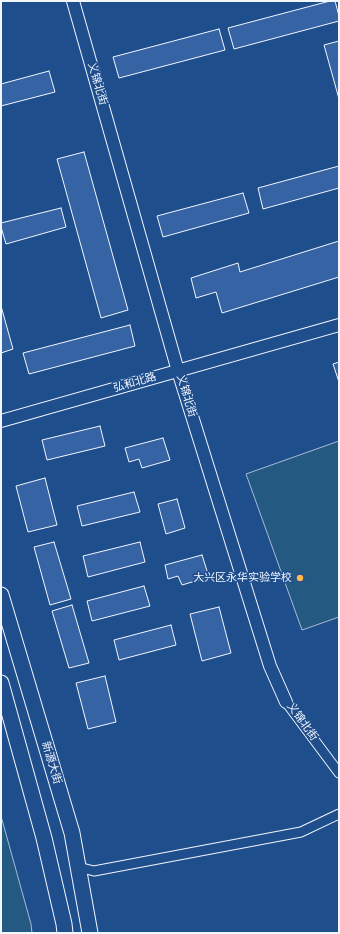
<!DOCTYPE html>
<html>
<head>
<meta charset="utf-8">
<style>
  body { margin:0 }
  #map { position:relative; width:340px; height:934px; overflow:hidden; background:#1f4e8c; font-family:Poppins,sans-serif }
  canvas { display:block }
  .frame { position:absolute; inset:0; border:2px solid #f2f6ff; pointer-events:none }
</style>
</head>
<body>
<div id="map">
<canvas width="340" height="934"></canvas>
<div class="frame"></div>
</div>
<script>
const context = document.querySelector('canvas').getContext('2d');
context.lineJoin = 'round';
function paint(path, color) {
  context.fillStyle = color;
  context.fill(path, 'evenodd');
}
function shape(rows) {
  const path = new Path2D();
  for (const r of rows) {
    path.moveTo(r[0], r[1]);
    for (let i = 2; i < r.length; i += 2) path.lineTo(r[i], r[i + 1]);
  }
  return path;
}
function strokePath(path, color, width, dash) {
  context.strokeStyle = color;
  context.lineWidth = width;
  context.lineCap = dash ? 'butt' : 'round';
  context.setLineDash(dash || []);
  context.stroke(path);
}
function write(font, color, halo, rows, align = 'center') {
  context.font = font + ' Poppins,"Noto Sans SC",sans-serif';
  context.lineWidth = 3;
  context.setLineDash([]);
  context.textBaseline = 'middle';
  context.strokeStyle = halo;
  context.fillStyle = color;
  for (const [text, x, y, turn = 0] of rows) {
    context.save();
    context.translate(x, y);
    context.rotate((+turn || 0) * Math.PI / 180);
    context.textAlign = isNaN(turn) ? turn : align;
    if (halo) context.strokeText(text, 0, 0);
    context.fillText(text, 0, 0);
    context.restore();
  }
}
const green = shape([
  [339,441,339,617,302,630,246,474,339,441],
  [1,816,31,924,32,933,1,933,1,816]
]);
paint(green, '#245a82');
strokePath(green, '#a8bbd7', 1);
const building = shape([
  [330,1,335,1,339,16,339,21,234,49,228,28,330,1],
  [219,29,225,50,119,78,113,57,219,29],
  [339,41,339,99,324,45,339,41],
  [49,71,55,92,1,106,1,84,49,71],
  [84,152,128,310,101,318,57,159,84,152],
  [339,166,339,188,263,209,258,188,339,166],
  [243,193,249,213,163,237,157,216,243,193],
  [61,208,66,227,6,244,1,227,1,223,61,208],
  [339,241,339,277,222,313,216,292,196,298,191,278,238,263,240,272,339,241],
  [1,306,13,349,1,353,1,306],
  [130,325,135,346,29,374,23,353,130,325],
  [339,362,339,382,333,364,339,362],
  [100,426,105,446,47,460,42,440,100,426],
  [163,438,170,460,142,468,139,459,129,462,125,448,163,438],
  [45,478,57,525,28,532,16,486,45,478],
  [134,492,140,512,82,526,77,506,134,492],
  [177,499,185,528,166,534,158,504,177,499],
  [54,542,71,599,50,605,34,547,54,542],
  [140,542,145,562,88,577,83,556,140,542],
  [202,555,209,577,182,585,178,576,168,579,165,565,202,555],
  [144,586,150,606,92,621,87,601,144,586],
  [72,605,89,663,69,668,52,611,72,605],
  [219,607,231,653,202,661,190,614,219,607],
  [171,625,176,645,119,660,114,640,171,625],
  [105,676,116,722,88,729,76,683,105,676]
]);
paint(building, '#3563a3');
strokePath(building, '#f2f6ff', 1);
const minor = shape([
  [286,702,339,773],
  [78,867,94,871,301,832,339,814]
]);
const tertiary = shape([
  [73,1,178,371,270,666,286,702],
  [1,421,339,325]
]);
const primary = shape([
  [1,595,72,833,90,933],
  [1,683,44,838,64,924,65,933]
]);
strokePath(minor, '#f2f6ff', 11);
strokePath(tertiary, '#f2f6ff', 14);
strokePath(primary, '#f2f6ff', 17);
strokePath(minor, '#1f4e8c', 9);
strokePath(tertiary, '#1f4e8c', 12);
strokePath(primary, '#1f4e8c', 15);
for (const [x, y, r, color] of [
  [300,578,4,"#ffb74d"]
]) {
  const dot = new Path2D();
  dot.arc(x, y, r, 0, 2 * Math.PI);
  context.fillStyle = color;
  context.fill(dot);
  strokePath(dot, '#1f4e8c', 1.5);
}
write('11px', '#f2f6ff', '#1f4e8c', [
  ["义锦北街",97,84,74],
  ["弘和北路",135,383,-16],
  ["义锦北街",186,396,73],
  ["义锦北街",302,722,54],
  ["新源大街",51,763,73]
]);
write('11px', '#f2f6ff', '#1f4e8c', [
  ["大兴区永华实验学校",292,578]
], 'right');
</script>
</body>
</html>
